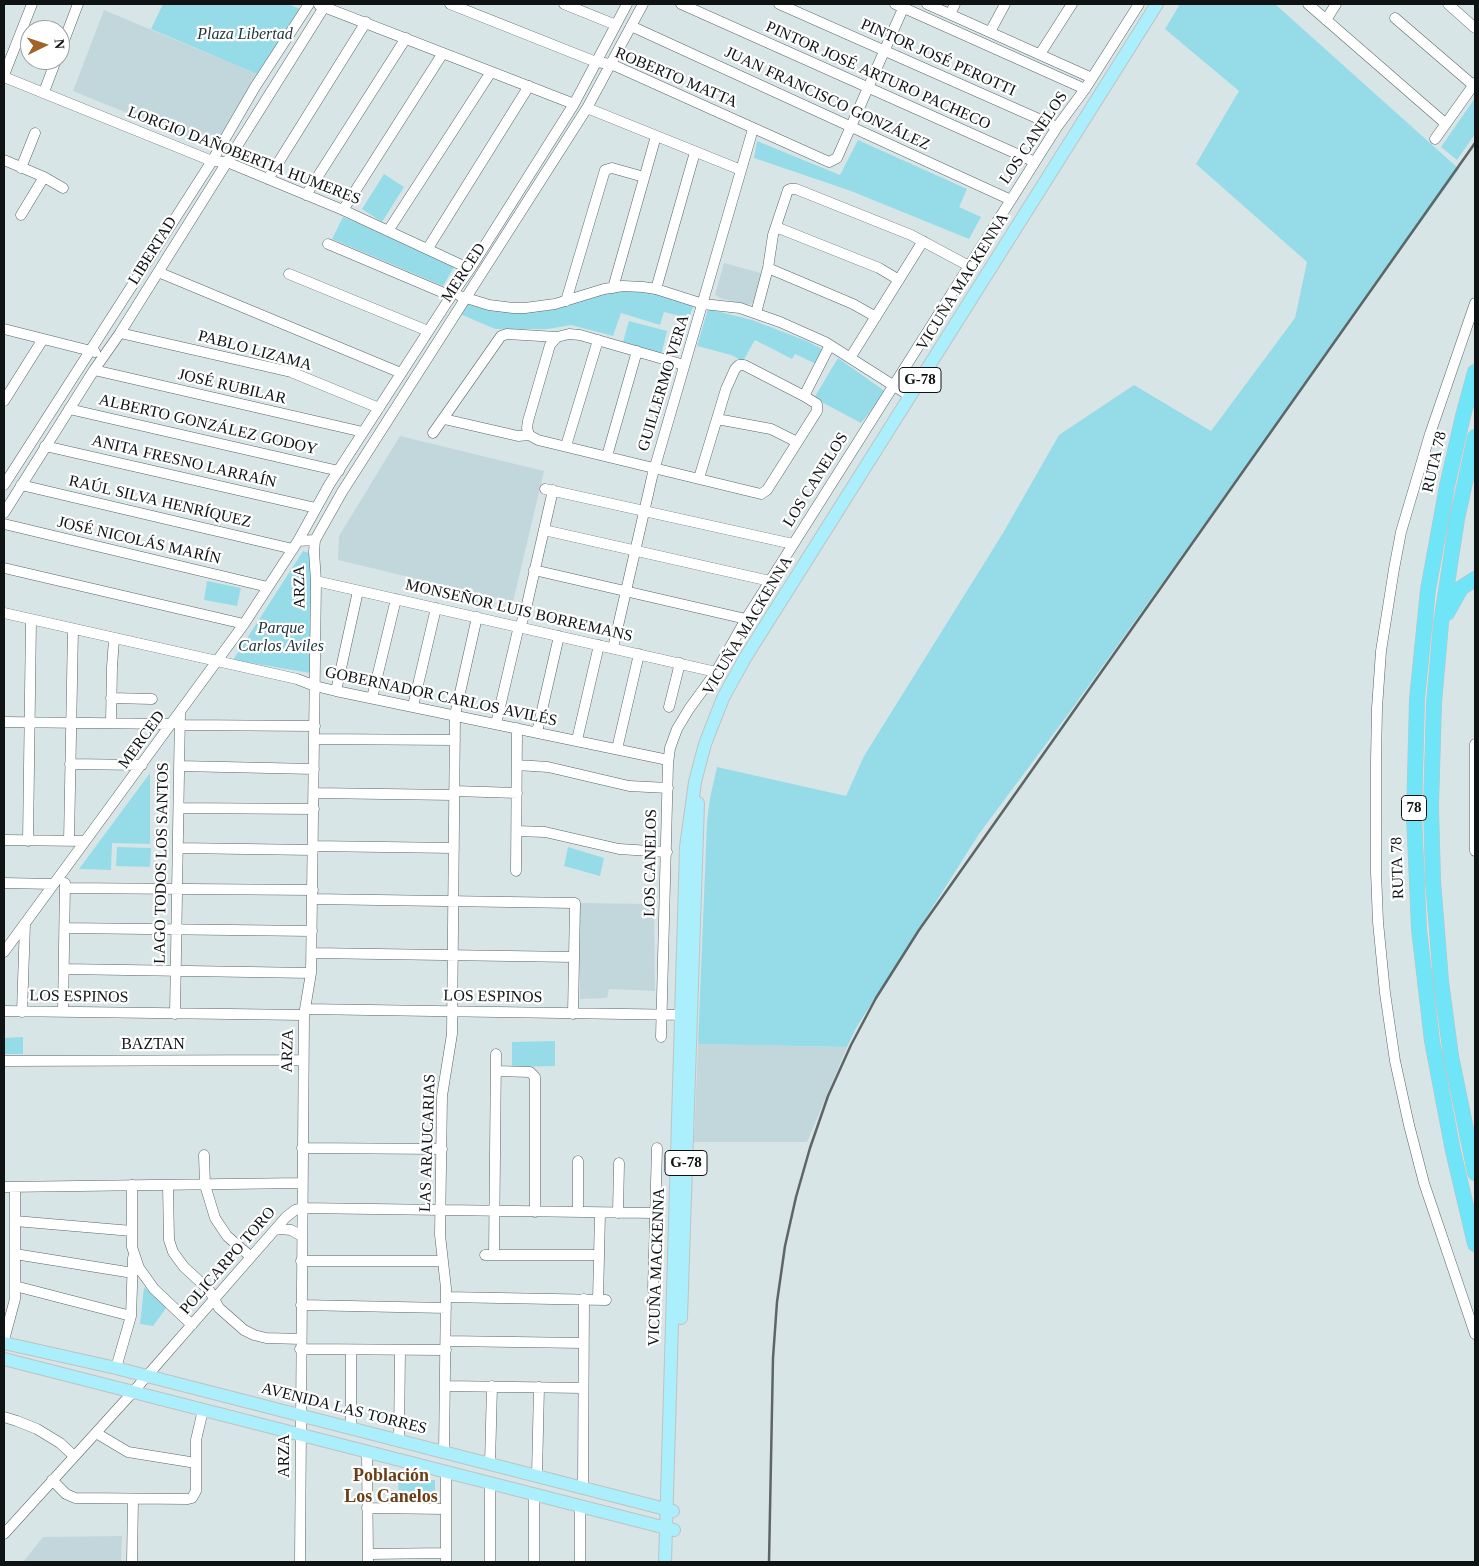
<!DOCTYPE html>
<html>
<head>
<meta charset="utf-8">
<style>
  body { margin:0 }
  #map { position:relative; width:1479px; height:1566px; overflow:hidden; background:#d8e5e7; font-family:"Times New Roman",serif }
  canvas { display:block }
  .frame { position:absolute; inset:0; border:5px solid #0f1314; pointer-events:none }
  .north { position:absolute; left:20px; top:20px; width:50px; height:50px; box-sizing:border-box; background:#fff; border:1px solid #9fa1a1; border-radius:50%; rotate:86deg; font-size:14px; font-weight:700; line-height:20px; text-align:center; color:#0f1314 }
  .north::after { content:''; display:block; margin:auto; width:18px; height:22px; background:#a1632a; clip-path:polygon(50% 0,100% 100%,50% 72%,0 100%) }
</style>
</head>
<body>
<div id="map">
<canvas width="1479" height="1566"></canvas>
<div class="frame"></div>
<div class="north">N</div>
</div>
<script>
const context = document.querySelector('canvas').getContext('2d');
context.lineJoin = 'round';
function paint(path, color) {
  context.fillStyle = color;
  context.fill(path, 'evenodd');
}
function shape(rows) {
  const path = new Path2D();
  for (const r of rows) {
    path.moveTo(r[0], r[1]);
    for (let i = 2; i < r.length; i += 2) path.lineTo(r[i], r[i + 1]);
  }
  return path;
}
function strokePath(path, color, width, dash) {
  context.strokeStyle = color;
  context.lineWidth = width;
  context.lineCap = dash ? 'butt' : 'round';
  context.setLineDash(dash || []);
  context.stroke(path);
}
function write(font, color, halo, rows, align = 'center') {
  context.font = font + ' "Times New Roman",serif';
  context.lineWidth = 4.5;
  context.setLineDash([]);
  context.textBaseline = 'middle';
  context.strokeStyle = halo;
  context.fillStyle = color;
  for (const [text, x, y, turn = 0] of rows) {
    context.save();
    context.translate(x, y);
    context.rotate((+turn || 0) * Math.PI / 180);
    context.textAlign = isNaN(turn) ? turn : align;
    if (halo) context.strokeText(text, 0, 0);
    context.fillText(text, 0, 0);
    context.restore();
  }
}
paint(shape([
  [104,10,257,74,213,148,73,91],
  [724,263,761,273,754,303,747,305,720,298,715,295],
  [400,436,544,471,513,602,338,560,339,536],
  [578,903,654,904,655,991,609,989,607,998,580,999],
  [698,1044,847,1047,807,1142,694,1142],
  [122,1536,121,1562,23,1562,43,1537]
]), '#c2d7db');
paint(shape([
  [163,4,288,4,300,9,257,74,151,29],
  [1180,4,1275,4,1459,169,1069,713,979,834,856,1028,847,1047,698,1044,707,822,710,798,717,767,846,796,864,756,1003,533,1059,435,1134,385,1211,431,1295,318,1307,262,1196,164,1239,91,1165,29],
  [1475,98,1475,134,1457,160,1441,147],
  [858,140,967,189,959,207,981,217,969,239,851,191,754,158,757,141,840,175],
  [384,174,404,187,382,222,362,209],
  [343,217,457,262,443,286,332,239],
  [637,289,691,303,693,307,689,318,664,312,660,325,621,313,613,336,571,325,548,329,495,329,460,314,467,304,495,309,607,291],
  [708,309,752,320,807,341,824,350,816,364,795,354,792,359,755,340,743,361,731,355,697,346],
  [629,321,667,331,661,356,622,345],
  [838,358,886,392,861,423,814,398],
  [303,551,312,554,310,673,233,660],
  [207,581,241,588,237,606,204,600],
  [150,773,150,844,112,843,111,870,79,869],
  [117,847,151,848,150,867,116,866],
  [568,847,604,858,600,876,564,866],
  [23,1037,23,1054,4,1054,4,1038],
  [555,1041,555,1066,512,1067,512,1042],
  [144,1287,167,1307,153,1326,140,1324],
  [398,1479,435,1480,435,1500,399,1499]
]), '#96dce8');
const minor = shape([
  [450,4,596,62,611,64,829,162,837,158,905,4],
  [564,4,616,25],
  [681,4,1035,162],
  [779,4,1057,127],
  [895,4,1085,89],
  [927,4,1092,78],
  [1308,4,1446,124],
  [1448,4,1475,28],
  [319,5,574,104],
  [950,14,955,4],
  [1395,18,1473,85],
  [1326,20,1336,4],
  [631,26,1011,200],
  [990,32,1005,4],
  [60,51,78,4],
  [1040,54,1072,4],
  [4,75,32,4],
  [4,77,212,161,227,162,343,210,470,269],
  [44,92,56,60],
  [587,108,741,170],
  [1435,139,1475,83],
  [4,160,44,177,63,188],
  [21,168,35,133],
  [268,179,366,22],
  [306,195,406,38],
  [343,210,443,53],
  [21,215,44,177],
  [776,227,879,268,899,280],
  [388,231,491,72],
  [328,244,451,296],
  [428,248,529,86],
  [768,268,853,304,876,317],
  [158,272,401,373],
  [289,274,428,331],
  [613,288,656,136],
  [656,289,695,152],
  [460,296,489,305,513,308,525,308,555,304,604,289,623,286,643,287,656,289,703,304,740,308,780,322,825,342,910,396],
  [566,301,605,170,612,168,644,177],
  [1475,303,1430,434,1401,532,1394,569,1381,651,1377,708,1376,761,1376,872,1378,922,1385,993,1395,1061,1409,1125,1424,1183,1475,1334],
  [756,313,768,268,773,235,788,190,790,189,796,189,911,235,969,266],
  [4,329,95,352],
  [120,333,291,372,379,408],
  [850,358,923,241],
  [94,370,363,432],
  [804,396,830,345],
  [4,401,43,339],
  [69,409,339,471],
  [444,419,518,436,529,435],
  [717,419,771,429,797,442],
  [433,433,501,336,507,334,557,337],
  [529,435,538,440,761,494,767,490,817,411,817,404,804,396,744,365,739,365,735,369,726,389,699,478],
  [529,435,527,428,528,421,550,345,557,337,569,334,580,335,684,365],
  [45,446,316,508],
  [566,446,598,340],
  [607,456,637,351],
  [4,485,212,161,255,87,309,4],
  [21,485,293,549],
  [545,489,793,544],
  [4,513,94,370,120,333,326,4],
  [4,524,268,587],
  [544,530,770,581],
  [298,541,315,540,342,492,587,108,643,4],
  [4,568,244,624],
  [534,570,746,619],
  [316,581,716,672],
  [4,613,297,679,315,686,336,691,668,760],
  [613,648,652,477,753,129],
  [336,691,358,591],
  [111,698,152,699],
  [372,698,396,599],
  [413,706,436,608],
  [669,707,680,663],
  [4,722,172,724],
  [111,723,112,667,114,639],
  [496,724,518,630,520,627,525,613,553,490],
  [180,725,315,726],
  [537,732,559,636],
  [315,739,455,740],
  [577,740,599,645],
  [1475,744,1475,851],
  [617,749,639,654],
  [70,764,142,765],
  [517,765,548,767,629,786,668,788],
  [179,766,314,769],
  [454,791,517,793],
  [314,793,454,795],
  [179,808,314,809],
  [517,831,545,832,619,849,667,852],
  [4,840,85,841],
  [28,841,31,620],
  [69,841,73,629],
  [313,846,454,848],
  [178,848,313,850],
  [516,871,517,728],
  [4,883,54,884],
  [65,888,313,890],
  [312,899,575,903,573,1014],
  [65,928,312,931],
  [4,952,244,624,298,541,329,485,453,293,470,269,574,104,627,4],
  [312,953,574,957],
  [64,969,311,973],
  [305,1009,689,1015],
  [4,1011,304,1015],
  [22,1012,25,923],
  [63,1012,65,883],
  [175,1014,180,713],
  [661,1037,668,764,670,748,677,729,689,709,716,672,746,619,1057,127,1085,89,1139,4],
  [4,1061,303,1060],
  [496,1071,530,1072,535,1077,535,1212],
  [302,1148,442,1149],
  [204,1155,205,1185,215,1218,227,1236,251,1257],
  [132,1185,132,1247,139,1268,154,1289,192,1325],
  [168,1185,169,1240,173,1252,184,1267,209,1290,219,1308,244,1330,254,1335,266,1338,301,1339],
  [4,1187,302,1183],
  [578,1212,578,1161],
  [618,1213,619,1163],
  [15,1221,132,1231],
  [275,1230,280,1229,291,1230,302,1236],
  [15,1254,133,1273],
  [485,1255,599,1255],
  [494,1255,496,1054],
  [301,1261,443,1261],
  [15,1286,131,1316],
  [653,1290,657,1148],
  [446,1297,606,1300],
  [598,1300,600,1213],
  [301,1305,446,1308],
  [4,1340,15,1299,15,1187],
  [446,1341,583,1343],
  [300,1349,446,1350],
  [116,1368,131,1316,133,1258],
  [445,1386,583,1388],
  [4,1417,17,1421,37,1429,60,1443,74,1456],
  [351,1428,351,1350],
  [96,1433,128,1452,196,1463],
  [399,1440,400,1350],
  [367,1452,368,1562],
  [444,1452,446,1288,440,1235,442,1096,452,1034,455,715,477,617],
  [490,1464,492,1386],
  [446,1472,446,1562],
  [537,1475,539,1387],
  [52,1480,66,1494,75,1498,188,1499,192,1498,196,1491,196,1440,203,1410],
  [490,1483,490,1562],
  [583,1487,584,1299],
  [534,1494,534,1562],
  [367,1508,446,1509],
  [4,1534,132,1393,286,1217,295,1210,302,1208,655,1213],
  [368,1554,446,1553],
  [132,1562,133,1499],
  [300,1562,304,1015,311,973,316,581,314,552,315,540],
  [580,1562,580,1506]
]);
const major = shape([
  [681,1318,698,803],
  [4,1343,116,1368,673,1511],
  [4,1359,674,1530],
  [665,1562,686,847,695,782,705,744,723,698,745,658,1157,4]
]);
const highway = shape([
  [1475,372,1463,416,1447,486,1428,590,1417,699,1414,816,1419,929,1432,1041,1453,1151,1475,1244],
  [1475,437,1457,519,1441,623,1434,703,1431,806,1433,881,1441,981,1451,1056,1475,1173],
  [1447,613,1461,588,1475,579]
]);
strokePath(minor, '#5a6567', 11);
strokePath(major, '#c1c2c2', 14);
strokePath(highway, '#c1c2c2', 16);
strokePath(minor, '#fff', 10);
strokePath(major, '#aaeffb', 12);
strokePath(highway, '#71e5f8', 15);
strokePath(shape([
  [769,1562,773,1358,777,1302,785,1246,796,1197,810,1148,828,1096,851,1045,876,998,919,930,1475,143]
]), '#5d6566', 2.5);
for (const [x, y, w] of [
  [920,380,42],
  [1414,808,25],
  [686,1163,42]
]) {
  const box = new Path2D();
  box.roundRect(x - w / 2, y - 12.5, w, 25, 4);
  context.fillStyle = '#fff';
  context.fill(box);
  strokePath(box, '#0f1314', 1);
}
write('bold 15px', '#0f1314', null, [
  ["G-78",920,380],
  ["78",1414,808],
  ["G-78",686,1163]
]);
write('italic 16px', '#20373b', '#fff', [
  ["Plaza Libertad",245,35],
  ["Parque",281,629],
  ["Carlos Aviles",281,647]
]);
write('16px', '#0f1314', '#fff', [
  ["PINTOR JOSÉ PEROTTI",938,58,24],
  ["PINTOR JOSÉ ARTURO PACHECO",878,76,24],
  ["ROBERTO MATTA",676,78,23],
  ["JUAN FRANCISCO GONZÁLEZ",827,99,25],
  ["LOS CANELOS",1034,138,-56],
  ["LORGIO DAÑOBERTIA HUMERES",244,156,21],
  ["LIBERTAD",153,251,-58],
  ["MERCED",464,273,-57],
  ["VICUÑA MACKENNA",963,282,-58],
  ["PABLO LIZAMA",255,351,15],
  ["GUILLERMO VERA",664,383,-73],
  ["JOSÉ RUBILAR",232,387,13],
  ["ALBERTO GONZÁLEZ GODOY",208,425,13],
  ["ANITA FRESNO LARRAÍN",184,462,13],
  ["RUTA 78",1435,462,-77],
  ["LOS CANELOS",816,480,-58],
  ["RAÚL SILVA HENRÍQUEZ",160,502,13],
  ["JOSÉ NICOLÁS MARÍN",139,541,13],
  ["ARZA",300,587,-91],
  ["MONSEÑOR LUIS BORREMANS",519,611,13],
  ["VICUÑA MACKENNA",748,626,-59],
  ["GOBERNADOR CARLOS AVILÉS",441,697,12],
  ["MERCED",142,740,-54],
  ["LAGO TODOS LOS SANTOS",162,863,-89],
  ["LOS CANELOS",651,863,-89],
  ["RUTA 78",1398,868,-92],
  ["LOS ESPINOS",79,997,1],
  ["LOS ESPINOS",493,997,1],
  ["BAZTAN",153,1045],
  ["ARZA",288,1051,-89],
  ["LAS ARAUCARIAS",428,1143,-88],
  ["POLICARPO TORO",228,1261,-49],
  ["VICUÑA MACKENNA",657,1267,-88],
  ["AVENIDA LAS TORRES",344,1409,14],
  ["ARZA",285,1456,-90]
]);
write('bold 18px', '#6a3f18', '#fff', [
  ["Población",391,1476],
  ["Los Canelos",391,1497]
]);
</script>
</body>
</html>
